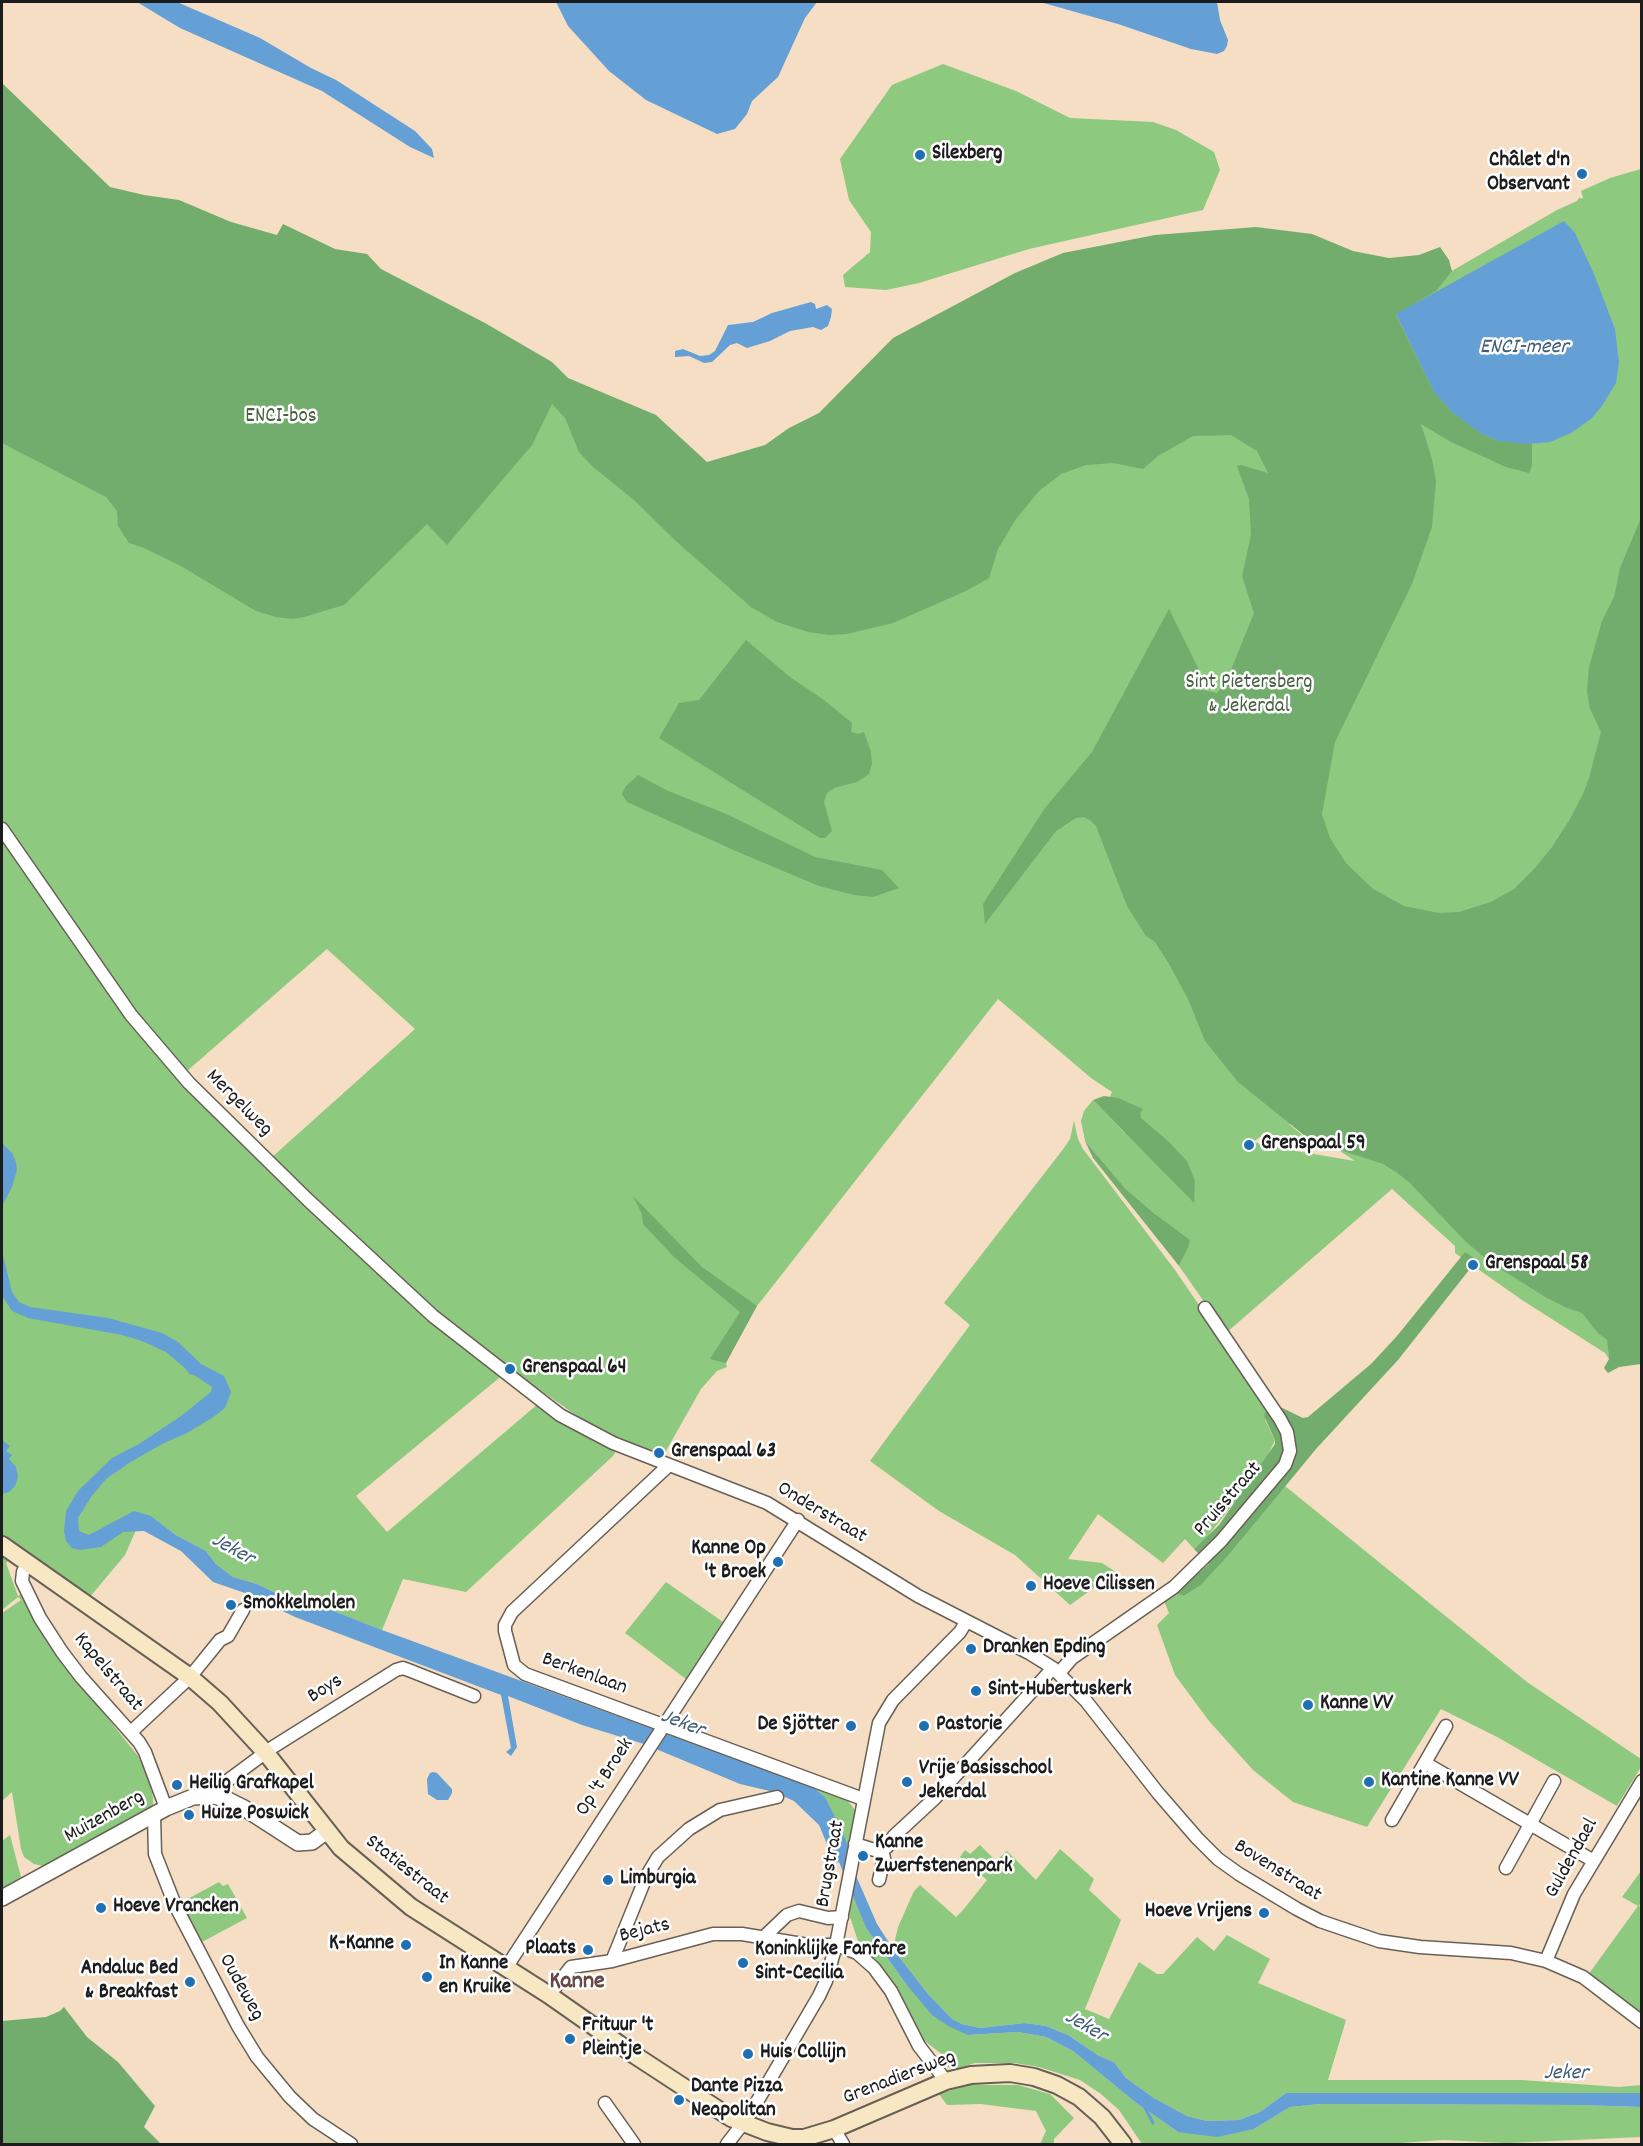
<!DOCTYPE html>
<html>
<head>
<meta charset="utf-8">
<style>
  body { margin:0 }
  #map { position:relative; width:1643px; height:2146px; overflow:hidden; background:#f5dec3; font-family:Dekko,sans-serif }
  canvas { display:block }
  .frame { position:absolute; inset:0; border:3px solid #1c1c1c; pointer-events:none }
</style>
</head>
<body>
<div id="map">
<canvas width="1643" height="2146"></canvas>
<div class="frame"></div>
</div>
<script>
const context = document.querySelector('canvas').getContext('2d');
context.lineJoin = 'round';
function paint(path, color) {
  context.fillStyle = color;
  context.fill(path, 'evenodd');
}
function shape(rows) {
  const path = new Path2D();
  for (const r of rows) {
    path.moveTo(r[0], r[1]);
    for (let i = 2; i < r.length; i += 2) path.lineTo(r[i], r[i + 1]);
  }
  return path;
}
function strokePath(path, color, width, dash) {
  context.strokeStyle = color;
  context.lineWidth = width;
  context.lineCap = dash ? 'butt' : 'round';
  context.setLineDash(dash || []);
  context.stroke(path);
}
function write(font, color, halo, rows, align = 'center') {
  context.font = font + ' Dekko,sans-serif';
  context.lineWidth = 5;
  context.setLineDash([]);
  context.textBaseline = 'middle';
  context.strokeStyle = halo;
  context.fillStyle = color;
  for (const [text, x, y, turn = 0] of rows) {
    context.save();
    context.translate(x, y);
    context.rotate((+turn || 0) * Math.PI / 180);
    context.textAlign = isNaN(turn) ? turn : align;
    if (halo) context.strokeText(text, 0, 0);
    context.fillText(text, 0, 0);
    context.restore();
  }
}
paint(shape([
  [943,64,1016,91,1070,118,1153,122,1176,130,1214,152,1220,170,1203,210,1029,249,919,283,886,290,845,287,843,275,870,252,871,232,849,200,840,159,892,85],
  [2,86,114,197,213,222,700,482,1400,301,1557,210,1577,201,1580,197,1581,199,1583,198,1581,191,1610,178,1641,169,1641,1353,1608,1345,1609,1359,1605,1353,1522,1300,1455,1253,1455,1246,1392,1189,1226,1333,1179,1266,1188,1248,1155,1214,1126,1189,1085,1141,1081,1121,1084,1111,1093,1100,1125,1133,1110,1097,1112,1092,1091,1078,998,999,757,1306,721,1361,726,1363,727,1367,717,1371,701,1389,662,1458,651,1451,603,1434,510,1369,356,1496,387,1532,538,1404,617,1449,613,1456,466,1592,403,1579,382,1630,298,1597,290,1599,257,1584,233,1577,216,1564,206,1551,176,1535,155,1519,136,1530,125,1555,89,1598,18,1551,6,1563,18,1596,23,1593,85,1690,138,1756,150,1782,153,1798,153,1810,48,1867,34,1864,24,1857,21,1849,12,1792,2,1801,2,1613,21,1600,18,1597,2,1610],
  [327,949,415,1029,271,1158,247,1130,187,1071],
  [1289,1124,1301,1125,1355,1161,1284,1149,1253,1142,1260,1137,1319,1149],
  [1074,1121,1078,1139,1083,1149,1175,1270,1268,1406,1265,1420,1275,1440,1268,1455,1247,1487,1206,1538,1194,1549,1185,1539,1163,1563,1098,1514,1068,1559,1102,1563,1116,1572,1070,1605,1015,1555,939,1511,870,1461,970,1325,944,1303,1064,1148,1070,1139],
  [1285,1486,1527,1682,1641,1759,1641,1767,1617,1806,1499,1738,1441,1709,1367,1827,1293,1802,1253,1770,1209,1721,1175,1675,1157,1625,1169,1613,1164,1601,1175,1593,1184,1596,1201,1585,1227,1557],
  [666,1582,723,1622,686,1679,625,1633],
  [814,1788,845,1797,855,1810,848,1846,825,1797],
  [10,1835,21,1877,2,1889,2,1841],
  [980,1845,996,1861,1007,1851,1036,1880,1060,1849,1094,1879,1089,1890,1121,1920,1085,2009,1109,2019,1139,1962,1157,1974,1163,1974,1197,1937,1214,1951,1227,1935,1270,1959,1258,1983,1346,2020,1328,2080,1521,2080,1619,2087,1641,2085,1641,2093,1286,2093,1260,2112,1239,2120,1207,2121,1187,2116,1154,2098,1126,2078,1114,2062,1099,2056,1068,2035,1046,2026,1025,2023,980,2028,962,2024,952,2019,928,1994,893,1949,898,1927,914,1891,920,1885,956,1917,963,1910,987,1880,960,1857,965,1850,970,1854],
  [1641,1871,1641,1901,1639,1906,1642,1908,1641,2017,1605,1986,1588,1975,1638,1906,1622,1897],
  [219,1882,223,1886,228,1884,247,1918,200,1943,180,1903],
  [853,1896,866,1928,906,1984,968,2035,1018,2032,1046,2037,1073,2051,1135,2102,1178,2132,1254,2129,1290,2107,1320,2104,1578,2105,1641,2107,1641,2137,1507,2143,1443,2140,1386,2144,1319,2143,1320,2144,1142,2144,1119,2110,1101,2094,1080,2080,1039,2067,1015,2063,975,2063,953,2070,939,2062,943,2055,918,2036,886,1977,858,1941,849,1914],
  [969,2085,1018,2085,1050,2094,1074,2118,1054,2139,1054,2144,1040,2144,1046,2131,1036,2111,981,2104,947,2105,939,2094]
]), '#8dc97e');
paint(shape([
  [2,83,110,187,144,195,179,200,231,222,277,235,283,224,335,249,367,254,381,269,485,323,552,362,568,378,656,415,707,462,765,445,789,428,819,413,893,338,1015,273,1063,253,1155,235,1256,227,1312,234,1353,251,1389,258,1419,255,1440,247,1449,260,1452,271,1436,291,1396,315,1434,392,1453,413,1482,434,1499,441,1532,444,1532,466,1529,473,1506,467,1451,442,1421,424,1432,459,1436,481,1432,527,1412,584,1335,742,1322,814,1330,838,1346,863,1373,889,1404,906,1439,913,1459,912,1491,902,1514,889,1535,868,1552,847,1570,819,1583,794,1589,778,1601,732,1590,709,1587,691,1589,667,1602,621,1614,597,1620,568,1641,518,1641,1364,1619,1367,1608,1373,1604,1368,1609,1359,1607,1340,1598,1333,1582,1313,1567,1308,1547,1298,1491,1263,1465,1241,1409,1182,1396,1172,1383,1164,1310,1140,1238,1082,1205,1041,1188,999,1169,964,1155,942,1146,936,1127,906,1096,826,1091,821,1084,817,1076,818,1056,831,985,924,983,904,1045,808,1092,752,1169,609,1201,674,1198,689,1217,693,1226,682,1254,613,1242,576,1251,535,1249,499,1237,466,1241,465,1268,473,1257,451,1231,435,1193,436,1158,456,1143,469,1113,463,1100,464,1086,465,1061,474,1039,491,1016,519,998,549,989,578,966,591,893,623,847,634,829,635,808,632,777,622,751,607,678,543,635,501,592,466,579,452,565,418,552,404,532,445,447,545,427,524,344,605,304,617,293,619,276,617,256,611,179,565,144,548,129,543,118,526,117,511,106,497,2,443],
  [746,640,790,677,824,700,852,723,851,732,858,734,864,732,871,752,872,764,869,774,857,782,834,788,827,793,824,802,832,831,825,838,820,838,659,738,679,703,699,700],
  [638,775,668,791,724,813,815,857,882,870,899,888,873,897,854,895,819,886,738,852,627,802,622,794,626,786],
  [1104,1096,1118,1098,1143,1109,1140,1113,1141,1118,1169,1142,1187,1161,1195,1181,1194,1203,1093,1100],
  [1085,1141,1126,1189,1155,1214,1190,1240,1188,1248,1179,1266,1093,1158],
  [633,1196,702,1267,757,1306,726,1363,710,1359,740,1312,674,1257,643,1224,642,1214],
  [1465,1252,1480,1262,1477,1267,1473,1265,1398,1360,1316,1449,1227,1557,1201,1585,1184,1596,1175,1593,1209,1564,1194,1549,1219,1525,1275,1444,1275,1440,1264,1416,1268,1406,1272,1403,1303,1418,1308,1417,1371,1364,1397,1336],
  [64,2007,87,2037,118,2062,155,2106,144,2127,161,2144,2,2144,2,2021,46,2017,60,2011]
]), '#72ad6d');
paint(shape([
  [137,2,177,2,260,38,311,68,336,80,415,131,432,149,434,158,410,147,322,91,180,28],
  [556,2,817,2,805,18,778,77,752,101,747,114,735,129,717,134,646,100,609,71,568,26],
  [1040,2,1217,2,1220,20,1228,40,1227,46,1224,51,1217,54,1191,49,1118,24],
  [1564,221,1575,233,1594,274,1615,329,1619,363,1616,383,1602,406,1591,419,1571,433,1550,442,1527,444,1499,441,1482,434,1453,413,1434,392,1396,314],
  [811,302,815,304,816,309,827,305,832,309,831,317,828,326,821,330,813,327,790,331,770,341,747,348,737,343,730,345,712,362,704,363,689,356,675,357,675,351,683,349,700,356,709,355,715,351,728,325,753,322,772,313],
  [2,1143,12,1153,16,1162,17,1170,12,1187,2,1206],
  [2,1251,12,1292,19,1302,30,1307,108,1318,162,1333,178,1342,201,1364,224,1376,231,1392,225,1408,212,1418,187,1433,162,1444,129,1463,106,1479,91,1497,78,1518,79,1531,89,1535,134,1511,151,1516,176,1535,206,1551,216,1564,233,1577,257,1584,289,1599,298,1597,382,1630,814,1788,825,1797,843,1833,848,1846,847,1855,877,1924,893,1949,928,1994,952,2019,962,2024,980,2028,1025,2023,1046,2026,1068,2035,1099,2056,1114,2062,1126,2078,1154,2098,1187,2116,1207,2121,1239,2120,1260,2112,1286,2093,1641,2093,1641,2107,1578,2105,1320,2104,1290,2107,1254,2129,1217,2137,1178,2132,1135,2102,1073,2051,1046,2037,1018,2032,968,2035,950,2027,932,2015,906,1984,866,1928,839,1862,835,1863,819,1825,794,1801,774,1792,740,1784,644,1744,582,1725,508,1696,517,1747,511,1756,506,1752,511,1748,501,1695,295,1617,245,1593,213,1582,181,1551,144,1531,123,1532,101,1547,79,1550,72,1548,66,1541,64,1531,66,1511,78,1491,112,1458,139,1444,181,1416,211,1392,212,1387,194,1375,189,1374,186,1369,166,1352,142,1341,122,1335,28,1318,12,1311,2,1296],
  [2,1440,10,1446,6,1451,12,1455,9,1459,16,1467,18,1477,15,1486,9,1492,2,1494],
  [433,1772,437,1773,452,1789,452,1793,448,1800,437,1800,428,1794,427,1779,430,1773]
]), '#64a0d5');
strokePath(shape([
  [1144,2106,1153,2123]
]), '#64a0d5', 3);
const minor = shape([
  [2,829,131,1015,189,1083,308,1200,433,1316,560,1415,613,1443,767,1503,918,1596,1029,1653,1053,1668,1086,1701,1158,1793,1197,1838,1218,1859,1239,1874,1297,1909,1320,1921,1379,1941,1420,1947,1511,1953,1546,1961,1583,1977,1642,2022],
  [669,1465,512,1612,505,1625,505,1631,514,1665,525,1674,863,1799],
  [27,1563,23,1572,22,1581,40,1618,62,1652,81,1677,139,1742,145,1752,166,1808],
  [1059,1673,1072,1658,1174,1587,1221,1541,1285,1465,1290,1451,1287,1432,1280,1419,1205,1308],
  [131,1732,190,1677,220,1640,228,1636,243,1610],
  [1425,1763,1592,1860],
  [214,1796,219,1787,273,1747,396,1670,403,1668,411,1671,474,1696],
  [154,1815,155,1854,175,1905,238,2026,257,2057,290,2097,313,2119,351,2144],
  [1392,1820,1446,1726],
  [855,1844,878,1851,887,1847,894,1836,935,1798,1053,1668],
  [1506,1868,1554,1781],
  [879,1880,884,1858,882,1850],
  [765,1936,787,1915,799,1911,828,1918,842,1917],
  [612,1961,646,1877,658,1857,689,1829,720,1810,777,1797],
  [1546,1961,1574,1894,1642,1781],
  [506,1968,798,1520],
  [549,1995,571,1967,612,1961,713,1934,742,1934,808,1945,836,1945,857,1953,874,1968,891,1991,919,2046,946,2081],
  [605,2103,634,2144],
  [834,2129,843,2144],
  [727,2144,748,2117,819,1996,826,1981,836,1945,879,1723,893,1700,960,1632,966,1622]
]);
const tertiary = shape([
  [2,1898,166,1808,193,1797,214,1796,228,1800,244,1808,298,1843,312,1842,327,1831]
]);
const secondary = shape([
  [2,1545,190,1677,220,1703,266,1753,341,1848,411,1907,549,1995,636,2056,731,2118,767,2132,792,2138,804,2138,834,2129,946,2081,971,2075,1010,2073,1034,2077,1057,2085,1079,2097,1102,2117,1123,2144]
]);
strokePath(minor, '#686056', 15);
strokePath(tertiary, '#686056', 18);
strokePath(secondary, '#686056', 20);
strokePath(minor, '#fff', 12);
strokePath(tertiary, '#fff', 15);
strokePath(secondary, '#f7e8c3', 16);
for (const [x, y, r, color] of [
  [920,155,6,"#1f6fb2"],
  [1582,174,6,"#1f6fb2"],
  [1249,1145,6,"#1f6fb2"],
  [1473,1265,6,"#1f6fb2"],
  [510,1369,6,"#1f6fb2"],
  [659,1453,6,"#1f6fb2"],
  [778,1562,6,"#1f6fb2"],
  [1031,1586,6,"#1f6fb2"],
  [231,1605,6,"#1f6fb2"],
  [971,1649,6,"#1f6fb2"],
  [976,1691,6,"#1f6fb2"],
  [1308,1705,6,"#1f6fb2"],
  [851,1726,6,"#1f6fb2"],
  [924,1726,6,"#1f6fb2"],
  [907,1782,6,"#1f6fb2"],
  [1369,1782,6,"#1f6fb2"],
  [177,1785,6,"#1f6fb2"],
  [189,1815,6,"#1f6fb2"],
  [863,1856,6,"#1f6fb2"],
  [608,1880,6,"#1f6fb2"],
  [101,1908,6,"#1f6fb2"],
  [1264,1913,6,"#1f6fb2"],
  [406,1945,6,"#1f6fb2"],
  [588,1950,6,"#1f6fb2"],
  [743,1963,6,"#1f6fb2"],
  [427,1977,6,"#1f6fb2"],
  [190,1982,6,"#1f6fb2"],
  [570,2039,6,"#1f6fb2"],
  [748,2054,6,"#1f6fb2"],
  [679,2100,6,"#1f6fb2"]
]) {
  const dot = new Path2D();
  dot.arc(x, y, r, 0, 2 * Math.PI);
  context.fillStyle = color;
  context.fill(dot);
  strokePath(dot, '#fff', 2);
}
write('bold 21px', '#1c1c1c', '#fff', [
  ["Silexberg",932,155],
  ["Châlet d'n",1570,162,"right"],
  ["Observant",1570,186,"right"],
  ["Grenspaal 59",1261,1145],
  ["Grenspaal 58",1485,1265],
  ["Grenspaal 64",522,1369],
  ["Grenspaal 63",671,1453],
  ["Kanne Op",766,1550,"right"],
  ["'t Broek",766,1574,"right"],
  ["Hoeve Cilissen",1043,1586],
  ["Smokkelmolen",243,1605],
  ["Dranken Epding",983,1649],
  ["Sint-Hubertuskerk",988,1691],
  ["Kanne VV",1320,1705],
  ["De Sjötter",839,1726,"right"],
  ["Pastorie",936,1726],
  ["Vrije Basisschool",919,1770],
  ["Jekerdal",919,1794],
  ["Kantine Kanne VV",1381,1782],
  ["Heilig Grafkapel",189,1785],
  ["Huize Poswick",201,1815],
  ["Kanne",875,1844],
  ["Zwerfstenenpark",875,1868],
  ["Limburgia",620,1880],
  ["Hoeve Vrancken",113,1908],
  ["Hoeve Vrijens",1252,1913,"right"],
  ["K-Kanne",394,1945,"right"],
  ["Plaats",576,1950,"right"],
  ["Koninklijke Fanfare",755,1951],
  ["Sint-Cecilia",755,1975],
  ["In Kanne",439,1965],
  ["en Kruike",439,1989],
  ["Andaluc Bed",178,1970,"right"],
  ["& Breakfast",178,1994,"right"],
  ["Frituur 't",582,2027],
  ["Pleintje",582,2051],
  ["Huis Collijn",760,2054],
  ["Dante Pizza",691,2088],
  ["Neapolitan",691,2112]
], 'left');
write('21px', '#496143', '#fff', [
  ["ENCI-bos",281,418],
  ["Sint Pietersberg",1249,684],
  ["& Jekerdal",1249,708]
]);
write('21px', '#1c1c1c', '#fff', [
  ["Mergelweg",238,1104,45],
  ["Pruisstraat",1229,1500,-49],
  ["Onderstraat",821,1514,31],
  ["Kapelstraat",107,1673,50],
  ["Berkenlaan",584,1675,20],
  ["Boys",326,1690,-32],
  ["Op 't Broek",606,1778,-57],
  ["Muizenberg",105,1818,-29],
  ["Guldendael",1573,1859,-61],
  ["Brugstraat",832,1864,-80],
  ["Statiestraat",406,1871,38],
  ["Bovenstraat",1277,1872,32],
  ["Bejats",645,1932,-14],
  ["Oudeweg",240,1988,61],
  ["Grenadiersweg",900,2079,-21]
]);
write('italic 22px', '#405e78', '#fff', [
  ["ENCI-meer",1524,349],
  ["Jeker",232,1551,29],
  ["Jeker",682,1725,21],
  ["Jeker",1085,2028,30],
  ["Jeker",1566,2075]
]);
write('bold 24px', '#674846', '#fff', [
  ["Kanne",577,1984]
]);
</script>
</body>
</html>
